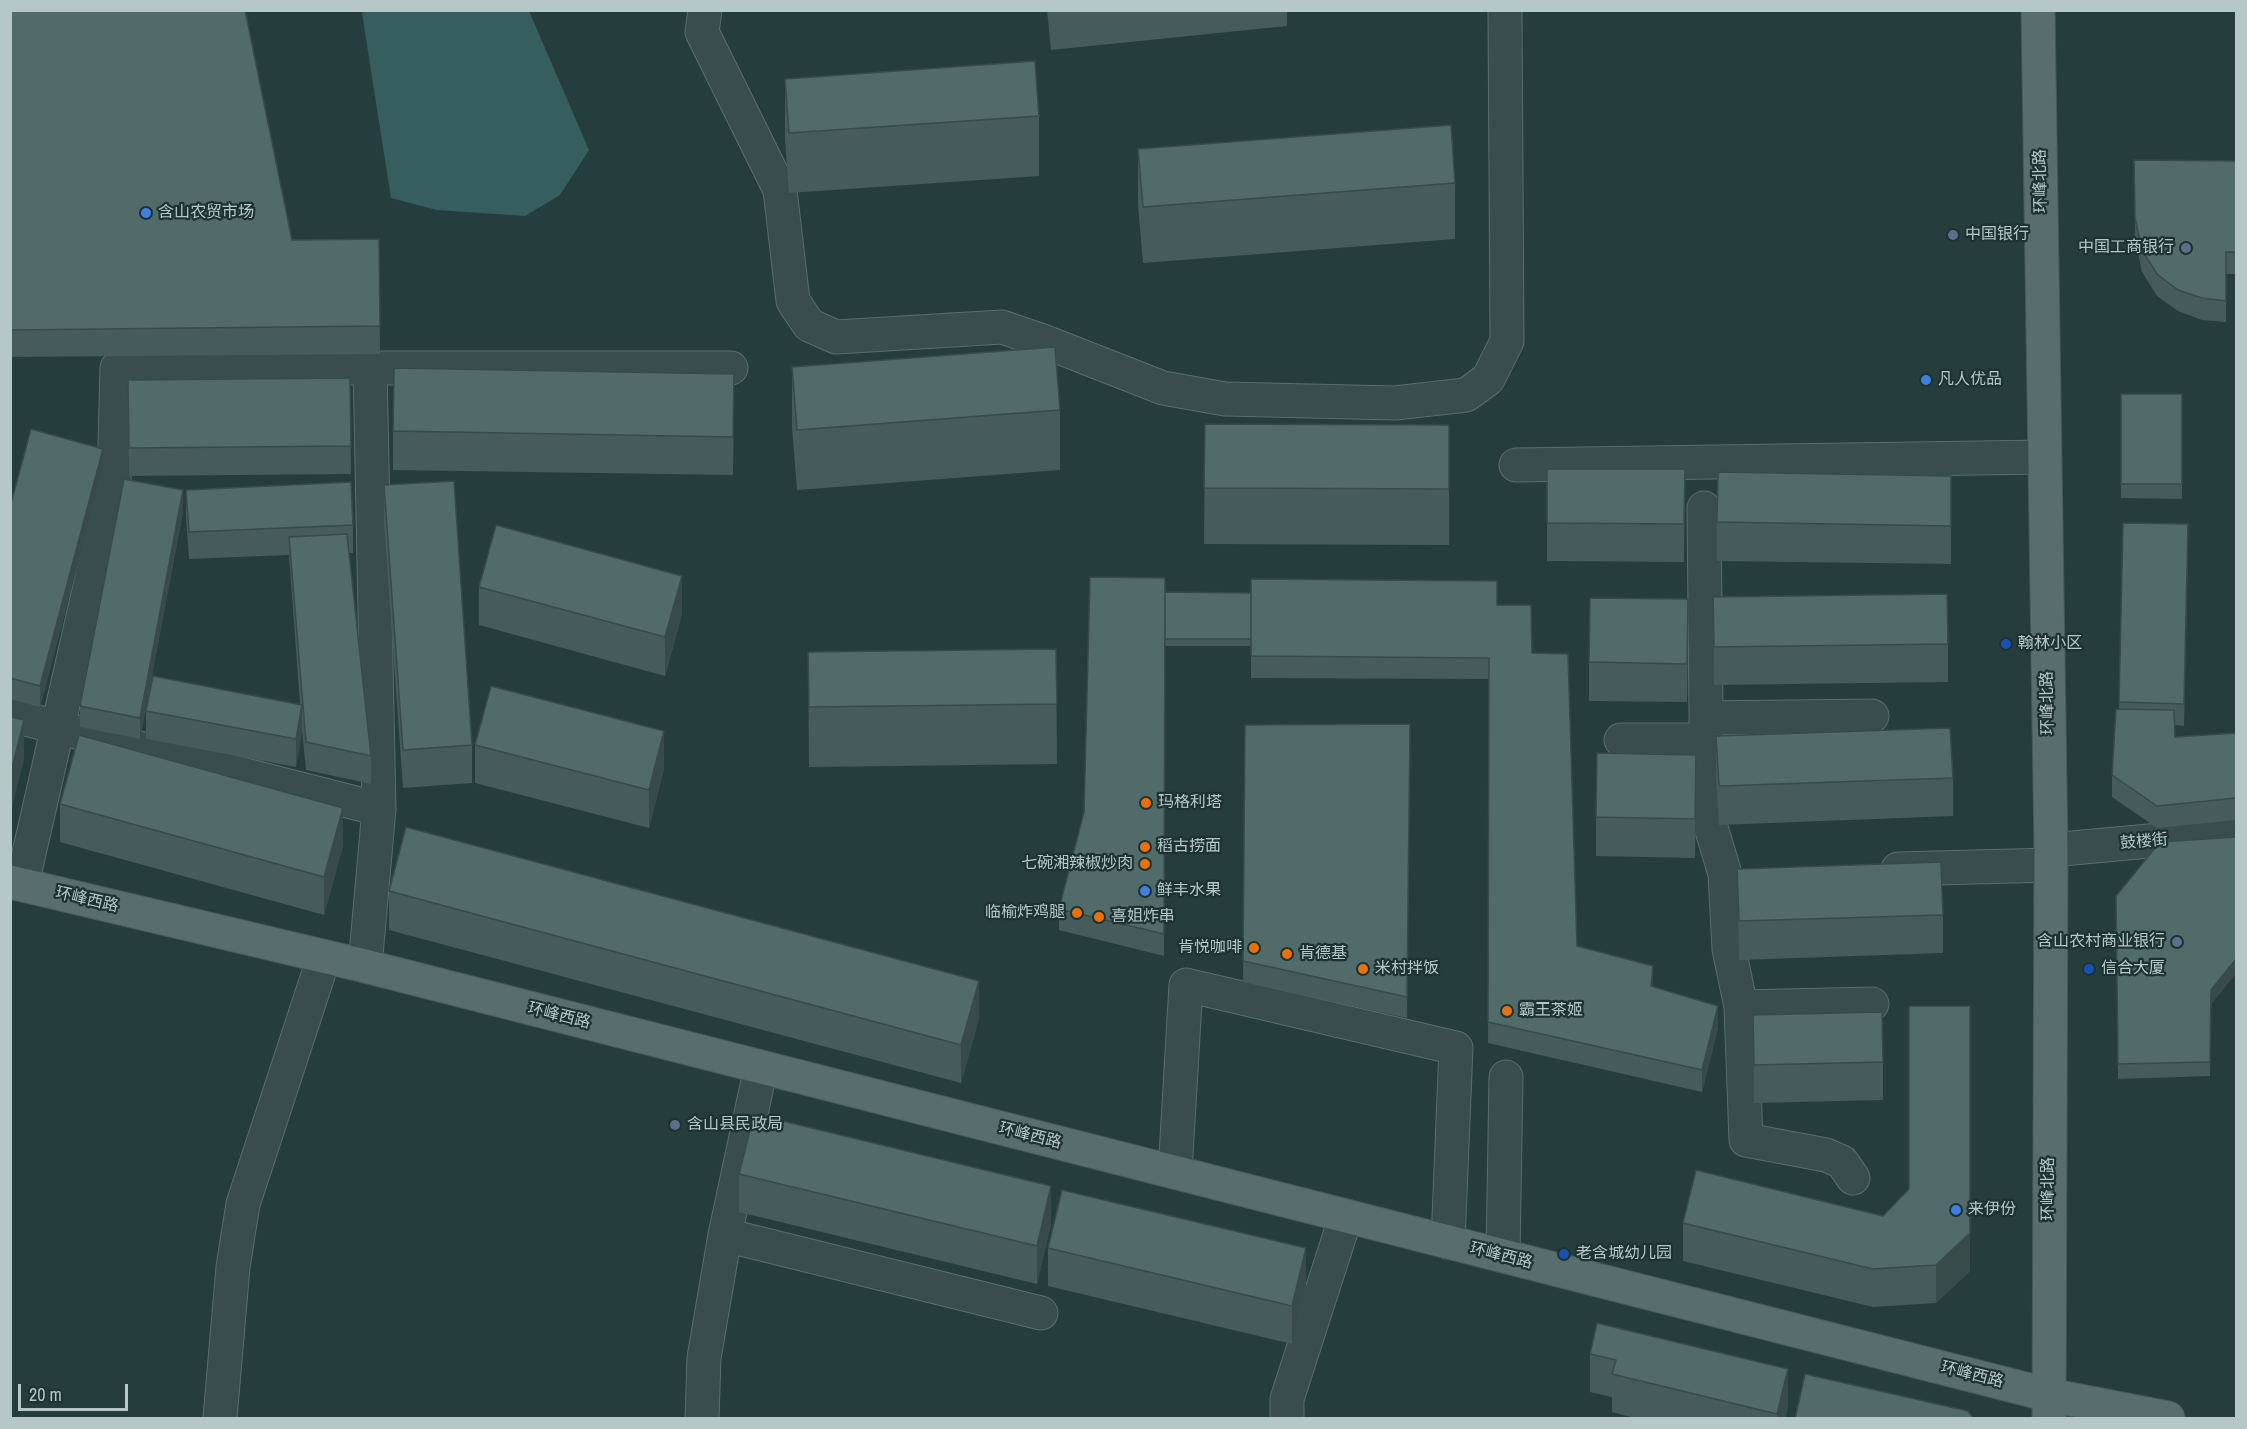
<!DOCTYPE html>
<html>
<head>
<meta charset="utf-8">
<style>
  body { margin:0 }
  #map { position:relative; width:2247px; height:1429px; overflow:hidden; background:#263d3d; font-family:"Archivo Narrow",sans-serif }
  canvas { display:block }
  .frame { position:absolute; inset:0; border:12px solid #b6c7c8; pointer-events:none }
  .scale { position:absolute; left:18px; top:1384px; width:110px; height:27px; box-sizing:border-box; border:3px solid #b6c7c8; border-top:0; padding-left:8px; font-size:18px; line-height:21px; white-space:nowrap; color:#b6c7c8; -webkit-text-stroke:4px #1f3233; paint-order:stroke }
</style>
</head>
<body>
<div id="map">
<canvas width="2247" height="1429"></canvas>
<div class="frame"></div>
<div class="scale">20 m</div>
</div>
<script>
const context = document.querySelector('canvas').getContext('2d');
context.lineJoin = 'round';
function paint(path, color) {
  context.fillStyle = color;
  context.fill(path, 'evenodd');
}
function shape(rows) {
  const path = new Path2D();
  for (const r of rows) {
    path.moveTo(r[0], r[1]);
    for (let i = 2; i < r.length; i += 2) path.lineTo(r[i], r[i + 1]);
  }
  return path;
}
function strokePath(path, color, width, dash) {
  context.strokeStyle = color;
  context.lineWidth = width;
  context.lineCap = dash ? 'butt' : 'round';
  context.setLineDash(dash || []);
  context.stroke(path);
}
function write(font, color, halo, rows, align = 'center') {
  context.font = font + ' "Archivo Narrow","Noto Sans SC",sans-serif';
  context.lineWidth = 4.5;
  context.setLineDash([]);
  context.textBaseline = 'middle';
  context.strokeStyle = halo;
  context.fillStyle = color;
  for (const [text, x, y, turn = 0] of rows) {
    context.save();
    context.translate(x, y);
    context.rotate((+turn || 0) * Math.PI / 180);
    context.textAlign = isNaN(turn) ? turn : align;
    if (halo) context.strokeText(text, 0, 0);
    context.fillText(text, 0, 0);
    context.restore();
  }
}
paint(shape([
  [368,10,529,11,589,150,560,195,525,216,437,210,391,198,362,13]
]), '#375e5f');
const minor = shape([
  [705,10,702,32,780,190,793,301,809,325,836,337,1002,327,1043,341,1163,388,1225,399,1395,403,1466,395,1488,379,1507,341,1505,10],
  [1516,465,2044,457],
  [1704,508,1707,814,1725,874,1729,949,1741,1007,1746,1140,1826,1155,1842,1162,1853,1178],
  [10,715,379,809],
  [1706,718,1872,716],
  [1621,740,1706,740],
  [2051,850,2236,833],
  [1898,869,2051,865],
  [22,884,114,481,117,368,731,368],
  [365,966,379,809,370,366],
  [1741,1007,1872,1004],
  [1175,1172,1186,985,1456,1048,1448,1242],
  [725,1235,1041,1313],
  [1503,1256,1506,1077],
  [220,1418,233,1267,243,1204,324,957],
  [702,1418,704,1358,725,1235,761,1067],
  [1287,1418,1287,1399,1346,1216]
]);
const major = shape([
  [2038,10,2051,850,2049,1418],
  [10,882,365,966,2049,1395,2168,1418]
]);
strokePath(minor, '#5b6d6e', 35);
strokePath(major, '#46595a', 35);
strokePath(minor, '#3a4d4e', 33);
strokePath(major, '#586d6d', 33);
paint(shape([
  [10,10,292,240,379,239,380,354,10,357],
  [1047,10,1287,10,1287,26,1051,50],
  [785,79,1039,116,1039,176,789,193,785,139],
  [1138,149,1455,183,1455,239,1143,263,1138,205],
  [2134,160,2236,161,2236,274,2226,274,2226,322,2202,320,2178,311,2157,296,2142,272,2135,239],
  [792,367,1060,410,1060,470,797,490,792,427],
  [350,378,351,474,129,476,128,380],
  [2121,394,2182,394,2182,499,2121,498],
  [734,412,733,475,393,470,393,431],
  [1205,424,1449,425,1449,545,1204,544],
  [1547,469,1685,469,1684,562,1547,561],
  [103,470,40,707,10,699,10,507],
  [1951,476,1951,564,1717,561,1717,522],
  [384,485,472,745,472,783,403,788,384,523],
  [186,490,353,525,353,553,349,553,371,756,371,784,306,770,302,730,296,767,146,739,146,711,300,704,289,555,189,559,186,517],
  [183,512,140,739,80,727,80,706],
  [2123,523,2188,546,2184,726,2175,725,2175,737,2236,733,2236,820,2157,828,2112,797,2112,775,2119,709],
  [479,587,682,614,665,676,479,625],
  [1165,592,1497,605,1532,653,1577,946,1653,987,1718,1028,1702,1092,1488,1043,1489,679,1251,678,1251,646,1165,646,1165,599,1164,956,1059,930,1059,909],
  [1713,597,1948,644,1948,682,1714,685],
  [1688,637,1687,702,1589,701,1589,662],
  [1056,649,1057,764,809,767,808,652],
  [1410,724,1407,1018,1243,982,1245,725],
  [1716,736,1953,778,1953,816,1719,825,1716,775],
  [475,745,664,769,649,828,475,783],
  [1696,793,1695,858,1596,856,1596,817],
  [60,804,343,846,324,915,60,842],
  [2236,837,2236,973,2211,1004,2210,1076,2118,1079,2116,896],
  [1737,869,1943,915,1943,953,1739,960],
  [389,891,979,1019,961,1083,389,930],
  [1753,1015,1883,1062,1883,1100,1754,1103],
  [739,1174,1051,1224,1037,1284,739,1212],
  [1909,1189,1970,1271,1936,1303,1873,1307,1683,1261,1683,1223,1883,1216],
  [1048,1248,1306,1286,1292,1344,1048,1286],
  [1597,1323,1788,1407,1785,1419,1638,1419,1612,1412,1612,1397,1590,1392,1590,1354]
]), '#465b5b');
paint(shape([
  [734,374,734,412,733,475,733,437],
  [103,449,103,470,40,707,40,686],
  [183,490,183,512,140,739,140,718],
  [2188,524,2188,546,2184,726,2184,704],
  [682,576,682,614,665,676,665,637],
  [1688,599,1688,637,1687,702,1687,664],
  [302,705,302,732,296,767,296,739],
  [24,720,24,759,10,815,10,776],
  [664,731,664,769,649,828,649,790],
  [1696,755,1696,793,1695,858,1695,819],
  [343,808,343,846,324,915,324,877],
  [2236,959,2236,973,2211,1004,2210,1076,2211,990],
  [1653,966,1653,987,1651,986],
  [979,981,979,1019,961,1083,961,1045],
  [1718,1006,1718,1028,1702,1092,1702,1070],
  [1970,1006,1970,1271,1936,1303,1936,1265],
  [1051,1186,1051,1224,1037,1284,1037,1246],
  [1306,1248,1306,1286,1292,1344,1292,1306],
  [1788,1369,1788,1407,1785,1419,1777,1419,1777,1414]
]), '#394a4a');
const building = shape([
  [10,10,245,10,292,240,379,239,380,326,10,330,10,10],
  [1035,61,1039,116,789,133,785,79,1035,61],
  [1451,125,1455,183,1143,207,1138,149,1451,125],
  [2134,160,2236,161,2236,252,2226,252,2226,301,2202,298,2178,290,2157,274,2142,250,2135,218,2134,160],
  [1055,347,1060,410,797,430,792,367,1055,347],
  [394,368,734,374,733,437,393,431,394,368],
  [350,378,351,446,129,448,128,380,350,378],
  [2121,394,2182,394,2182,484,2121,484,2121,394],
  [1205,424,1449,425,1449,489,1204,488,1205,424],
  [31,429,103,449,40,686,10,678,10,507,31,429],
  [1547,469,1685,469,1684,524,1547,523,1547,469],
  [1718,472,1951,476,1951,526,1717,522,1718,472],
  [124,479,183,490,140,718,80,706,124,479],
  [454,481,472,745,403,750,384,485,454,481],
  [351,482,353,525,189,532,186,490,351,482],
  [2123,523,2188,524,2184,704,2119,702,2123,523],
  [496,525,682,576,665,637,479,587,496,525],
  [347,534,371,756,306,742,289,537,347,534],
  [1090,577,1165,578,1164,934,1059,909,1084,812,1090,577],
  [1251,579,1497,581,1497,605,1531,605,1532,653,1568,654,1577,946,1653,966,1651,986,1718,1006,1702,1070,1488,1022,1489,658,1251,656,1251,579],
  [1165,592,1251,593,1251,639,1165,639,1165,592],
  [1947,594,1948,644,1714,647,1713,597,1947,594],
  [1590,598,1688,599,1687,664,1589,662,1590,598],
  [1056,649,1057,704,809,707,808,652,1056,649],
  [153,676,302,705,296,739,146,711,153,676],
  [491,686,664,731,649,790,475,745,491,686],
  [2116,709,2174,710,2175,737,2236,733,2236,798,2157,806,2112,775,2116,709],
  [10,717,24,720,10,776,10,717],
  [1410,724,1407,997,1243,961,1245,725,1410,724],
  [1950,728,1953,778,1719,786,1716,736,1950,728],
  [79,735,343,808,324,877,60,804,79,735],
  [1597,753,1696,755,1695,819,1596,817,1597,753],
  [406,827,979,981,961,1045,389,891,406,827],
  [2236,837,2236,959,2211,990,2210,1062,2118,1064,2116,896,2160,842,2236,837],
  [1941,862,1943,915,1739,921,1737,869,1941,862],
  [1909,1006,1970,1006,1970,1233,1936,1265,1873,1269,1683,1223,1696,1170,1883,1216,1909,1189,1909,1006],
  [1882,1012,1883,1062,1754,1065,1753,1015,1882,1012],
  [754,1114,1051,1186,1037,1246,739,1174,754,1114],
  [1062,1190,1306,1248,1292,1306,1048,1248,1062,1190],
  [1597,1323,1788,1369,1777,1414,1612,1374,1616,1360,1590,1354,1597,1323],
  [1805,1374,1968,1411,1974,1419,1795,1419,1805,1374]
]);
paint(building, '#516a6a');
strokePath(building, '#394a4a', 1.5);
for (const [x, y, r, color] of [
  [146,213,6,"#3f7fe0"],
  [1953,235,6,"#5c6f8a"],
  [2186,248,6,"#5c6f8a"],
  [1926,380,6,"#3f7fe0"],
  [2006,644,6,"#1a4fb4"],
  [1146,803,6,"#e8710a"],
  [1145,847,6,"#e8710a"],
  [1145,864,6,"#e8710a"],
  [1145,891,6,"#3f7fe0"],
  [1077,913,6,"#e8710a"],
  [1099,917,6,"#e8710a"],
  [2177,942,6,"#5c6f8a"],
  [1254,948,6,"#e8710a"],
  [1287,954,6,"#e8710a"],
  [1363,969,6,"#e8710a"],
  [2089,969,6,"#1a4fb4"],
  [1507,1011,6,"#e8710a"],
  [675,1125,6,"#5c6f8a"],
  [1956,1210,6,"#3f7fe0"],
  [1564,1254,6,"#1a4fb4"]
]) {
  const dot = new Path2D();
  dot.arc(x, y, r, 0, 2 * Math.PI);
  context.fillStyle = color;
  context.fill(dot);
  strokePath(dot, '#1f3233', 2);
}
write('16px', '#b6c7c8', '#1f3233', [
  ["环峰北路",2041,181,-91],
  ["环峰北路",2048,703,-91],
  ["鼓楼街",2144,842,-5],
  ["环峰西路",87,900,13],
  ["环峰西路",559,1016,14],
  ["环峰西路",1030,1136,14],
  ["环峰北路",2049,1189,-90],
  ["环峰西路",1501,1256,14],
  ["环峰西路",1972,1375,14]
]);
write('16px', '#b6c7c8', '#1f3233', [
  ["含山农贸市场",158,213],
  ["中国银行",1965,235],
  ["中国工商银行",2174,248,"right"],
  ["凡人优品",1938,380],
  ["翰林小区",2018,644],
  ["玛格利塔",1158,803],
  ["稻古捞面",1157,847],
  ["七碗湘辣椒炒肉",1133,864,"right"],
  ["鲜丰水果",1157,891],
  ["临榆炸鸡腿",1065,913,"right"],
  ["喜姐炸串",1111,917],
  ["含山农村商业银行",2165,942,"right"],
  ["肯悦咖啡",1242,948,"right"],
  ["肯德基",1299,954],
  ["米村拌饭",1375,969],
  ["信合大厦",2101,969],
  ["霸王茶姬",1519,1011],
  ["含山县民政局",687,1125],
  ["来伊份",1968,1210],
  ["老含城幼儿园",1576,1254]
], 'left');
</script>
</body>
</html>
